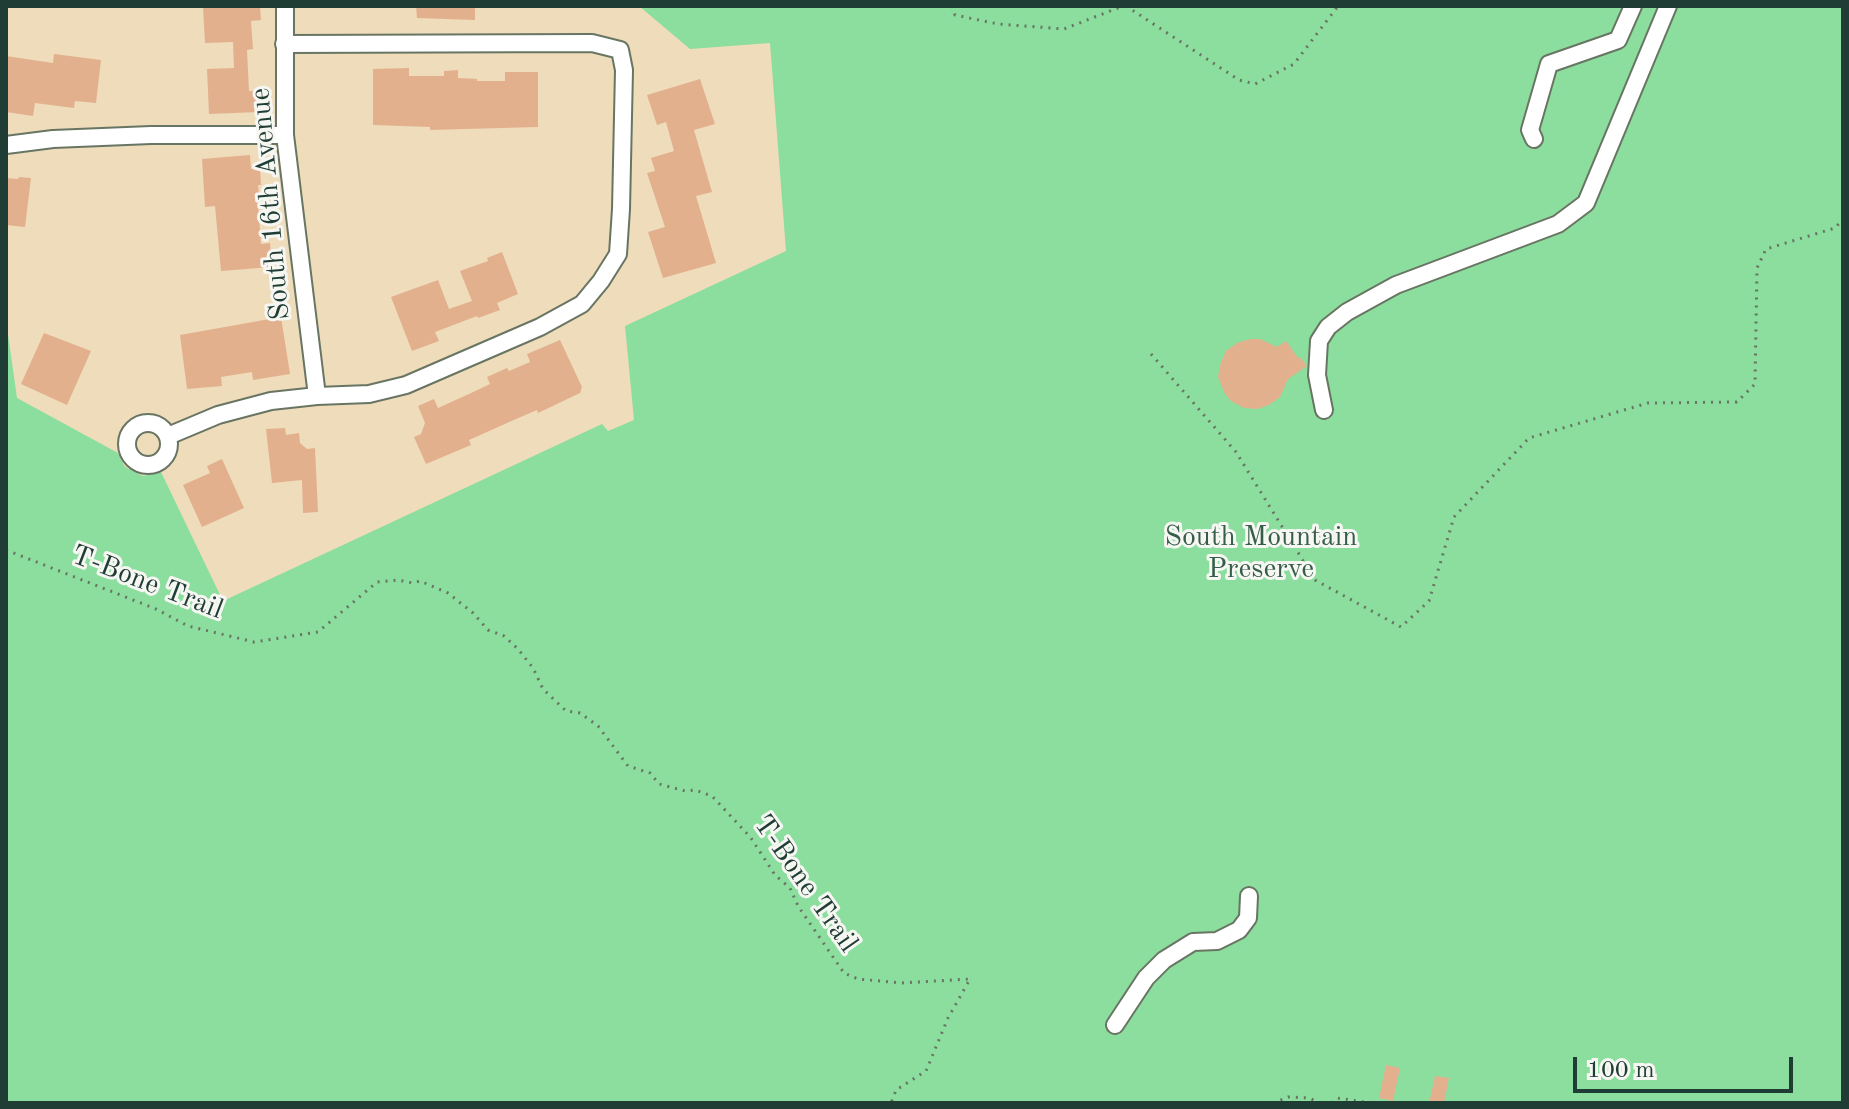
<!DOCTYPE html>
<html>
<head>
<meta charset="utf-8">
<style>
  body { margin:0 }
  #map { position:relative; width:1849px; height:1109px; overflow:hidden; background:#efdcbb; font-family:"Old Standard TT",serif }
  canvas { display:block }
  .frame { position:absolute; inset:0; border:8px solid #1f3d34; pointer-events:none }
  .scale { position:absolute; left:1573px; top:1057px; width:220px; height:36px; box-sizing:border-box; border:4px solid #1f3d34; border-top:0; padding-left:10px; font-size:24px; line-height:28px; white-space:nowrap; color:#1f3d34; -webkit-text-stroke:6px #f6f6f2; paint-order:stroke }
</style>
</head>
<body>
<div id="map">
<canvas width="1849" height="1109"></canvas>
<div class="frame"></div>
<div class="scale">100 m</div>
</div>
<script>
const context = document.querySelector('canvas').getContext('2d');
context.lineJoin = 'round';
function paint(path, color) {
  context.fillStyle = color;
  context.fill(path, 'evenodd');
}
function shape(rows) {
  const path = new Path2D();
  for (const r of rows) {
    if (r.length === 3) {
      path.moveTo(r[0] + r[2], r[1]);
      path.arc(r[0], r[1], r[2], 0, 2 * Math.PI);
      continue;
    }
    path.moveTo(r[0], r[1]);
    for (let i = 2; i < r.length; i += 2) path.lineTo(r[i], r[i + 1]);
  }
  return path;
}
function strokePath(path, color, width, dash) {
  context.strokeStyle = color;
  context.lineWidth = width;
  context.lineCap = dash ? 'butt' : 'round';
  context.setLineDash(dash || []);
  context.stroke(path);
}
function write(font, color, halo, rows, align = 'center') {
  context.font = font + ' "Old Standard TT",serif';
  context.lineWidth = 6;
  context.setLineDash([]);
  context.textBaseline = 'middle';
  context.strokeStyle = halo;
  context.fillStyle = color;
  for (const [text, x, y, turn = 0] of rows) {
    context.save();
    context.translate(x, y);
    context.rotate((+turn || 0) * Math.PI / 180);
    context.textAlign = isNaN(turn) ? turn : align;
    if (halo) context.strokeText(text, 0, 0);
    context.fillText(text, 0, 0);
    context.restore();
  }
}
paint(shape([
  [639,6,1843,6,1843,1103,6,1103,6,320,17,398,118,453,125,467,143,476,161,472,223,601,602,424,608,431,634,420,625,326,786,251,770,43,690,49]
]), '#8cde9e');
paint(shape([
  [203,6,260,6,261,20,251,21,253,49,247,50,249,91,257,91,258,112,209,114,207,69,234,68,233,42,205,43],
  [416,6,475,6,475,20,417,18],
  [54,54,101,60,96,103,75,101,74,108,35,103,33,116,6,112,6,56,53,63],
  [409,68,409,76,444,76,444,71,458,70,458,78,477,79,477,81,505,81,505,72,538,72,538,127,430,130,430,127,373,125,373,69],
  [700,79,715,124,694,130,712,192,696,196,716,263,663,278,648,232,665,227,647,173,655,171,651,158,674,151,666,122,657,125,647,95],
  [250,155,251,169,260,168,261,185,258,185,260,203,258,203,261,244,270,243,272,267,221,271,215,206,205,207,202,159],
  [19,177,31,178,25,227,6,225,6,178,18,179],
  [502,252,518,294,497,303,500,310,478,318,477,316,435,332,439,341,412,351,391,297,438,280,449,309,472,301,460,271,488,261,487,258],
  [281,317,290,374,253,380,252,372,221,377,222,386,187,389,180,335],
  [44,333,91,351,67,405,21,384],
  [1250,339,1260,339,1277,347,1286,341,1298,358,1300,357,1307,366,1288,379,1280,397,1269,405,1257,409,1244,408,1231,401,1225,394,1218,377,1220,365,1226,351,1237,343],
  [560,340,582,387,580,393,538,413,537,410,516,419,469,440,471,445,426,464,414,437,421,434,425,423,418,406,434,399,438,408,469,394,490,384,487,377,507,368,509,371,530,362,527,354],
  [285,428,286,435,299,433,300,443,307,449,315,448,318,512,303,513,302,480,272,483,266,429],
  [222,459,244,508,202,527,183,485,210,473,207,466],
  [1386,1065,1400,1068,1393,1101,1379,1098],
  [1435,1076,1449,1078,1444,1103,1429,1103]
]), '#e3b08e');
const minor = shape([
  [285,6,285,135,317,396],
  [1534,139,1530,130,1549,64,1618,40,1633,6],
  [6,145,53,139,151,135,285,135],
  [1324,410,1317,375,1319,341,1328,327,1347,312,1396,285,1558,224,1586,203,1668,6],
  [148,444,21],
  [168,436,218,415,271,401,317,396,369,394,406,385,540,327,582,304,601,281,618,254,621,209,624,70,620,50,592,43,284,44],
  [1115,1025,1146,978,1164,960,1193,942,1217,941,1239,930,1248,918,1249,896]
]);
strokePath(minor, '#687563', 20);
strokePath(shape([
  [952,6,955,15,998,24,1064,29,1123,6],
  [1126,6,1239,80,1255,84,1294,64,1338,6],
  [1151,354,1236,452,1315,580,1401,627,1429,601,1454,517,1529,438,1648,403,1737,402,1755,384,1757,268,1766,249,1835,228,1843,219],
  [6,550,156,609,188,626,254,642,318,632,377,582,398,580,413,583,420,581,448,593,473,613,488,630,504,636,518,649,533,668,543,689,566,711,580,713,598,726,628,766,650,773,659,784,685,791,695,790,712,796,751,838,775,875,790,888,798,906,844,973,858,979,901,983,970,979,948,1018,926,1071,896,1090,891,1103],
  [1273,1103,1288,1097,1309,1098,1320,1103],
  [1332,1103,1337,1098,1371,1103]
]), '#687563', 3, [2, 6]);
strokePath(minor, '#fff', 16);
write('28px', '#1f3d34', '#f6f6f2', [
  ["South 16th Avenue",271,204,-95],
  ["T-Bone Trail",147,583,21],
  ["T-Bone Trail",805,884,55]
]);
write('28px', '#355d49', '#f6f6f2', [
  ["South Mountain",1261,538],
  ["Preserve",1261,570]
]);
</script>
</body>
</html>
